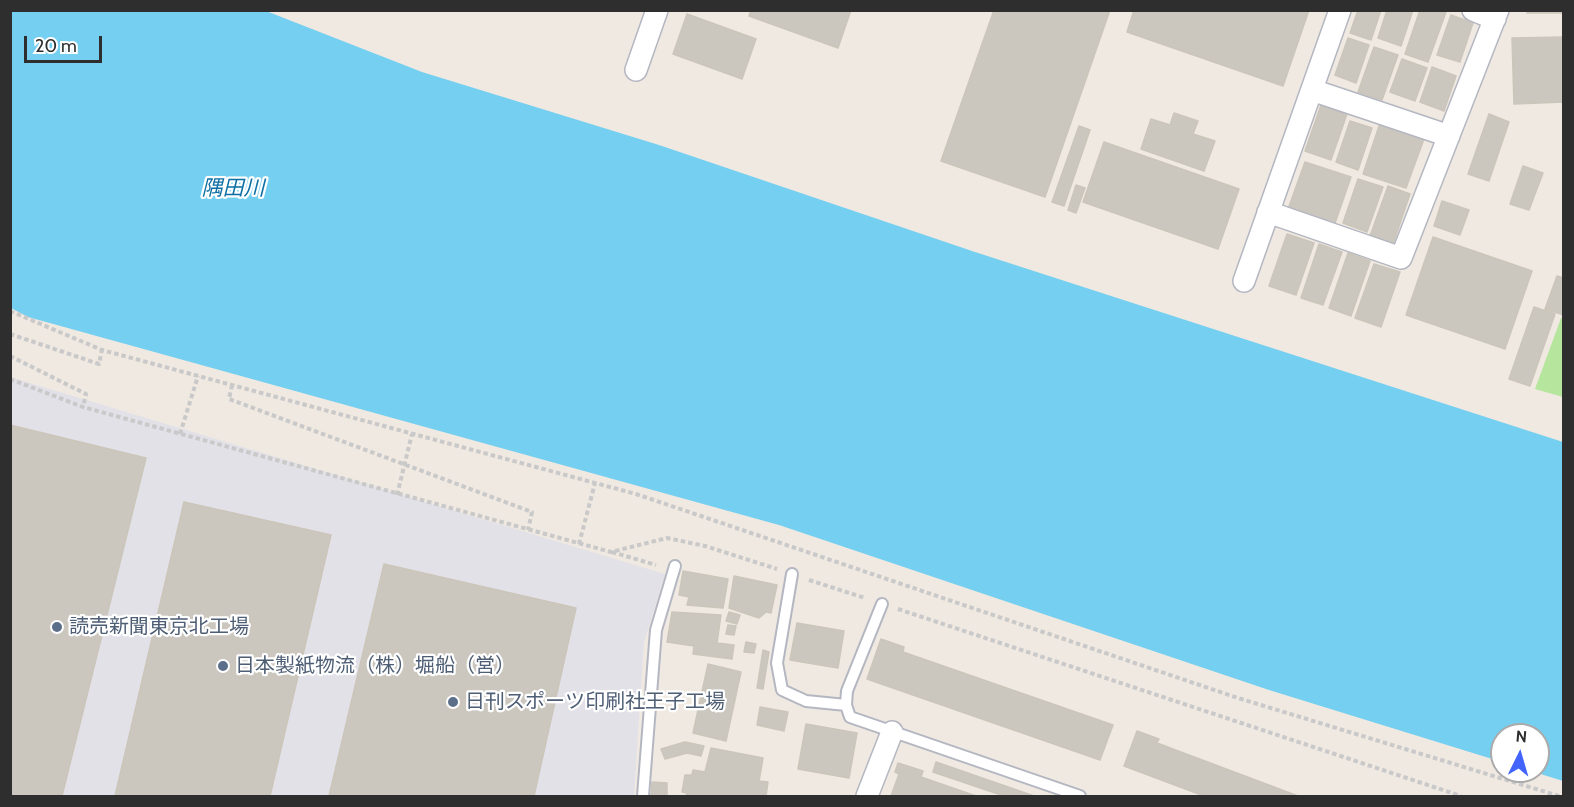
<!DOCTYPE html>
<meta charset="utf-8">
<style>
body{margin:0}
#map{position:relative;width:1574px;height:807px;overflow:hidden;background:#efe9e1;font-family:Cabin,sans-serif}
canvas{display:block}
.frame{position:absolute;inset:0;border:12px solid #2e2e2e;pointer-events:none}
.north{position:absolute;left:1490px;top:723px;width:60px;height:60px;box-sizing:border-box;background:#fff;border:2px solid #ababab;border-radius:50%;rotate:5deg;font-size:16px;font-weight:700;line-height:24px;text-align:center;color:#2e2e2e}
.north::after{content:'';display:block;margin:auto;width:21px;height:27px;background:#4264fb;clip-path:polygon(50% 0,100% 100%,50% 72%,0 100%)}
.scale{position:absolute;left:24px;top:36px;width:78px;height:27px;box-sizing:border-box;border:3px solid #2e2e2e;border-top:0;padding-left:8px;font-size:18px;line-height:21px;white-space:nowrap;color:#2e2e2e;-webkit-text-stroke:4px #fff;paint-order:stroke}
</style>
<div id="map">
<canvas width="1574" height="807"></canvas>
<div class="frame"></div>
<div class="north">N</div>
<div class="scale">20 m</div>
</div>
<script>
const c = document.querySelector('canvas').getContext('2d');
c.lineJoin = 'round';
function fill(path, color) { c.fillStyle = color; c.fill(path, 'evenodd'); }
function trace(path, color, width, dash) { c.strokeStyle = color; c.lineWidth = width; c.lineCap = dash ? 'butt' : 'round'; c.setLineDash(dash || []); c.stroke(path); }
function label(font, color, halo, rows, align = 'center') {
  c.font = font + ' Cabin,"Noto Sans JP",sans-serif'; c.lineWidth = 4.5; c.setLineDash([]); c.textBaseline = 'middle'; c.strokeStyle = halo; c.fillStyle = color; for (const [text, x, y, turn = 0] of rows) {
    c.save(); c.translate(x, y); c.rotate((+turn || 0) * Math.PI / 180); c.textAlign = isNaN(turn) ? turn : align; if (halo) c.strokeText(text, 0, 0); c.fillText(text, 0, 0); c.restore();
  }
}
fill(new Path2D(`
 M10,377L665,574L644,642L634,796H11Z`), '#e3e1e8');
fill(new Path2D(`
 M1561,318L1564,319L1563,397L1535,389Z`), '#b6e59e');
fill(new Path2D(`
 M10,11H266L422,72L659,145L975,252L1563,442V781L1531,771H1538V735H1502V762L1269,690L779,525L28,317L11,308Z`), '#75cff0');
const building = new Path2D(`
 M751,10H851L838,48L749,16Z
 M994,10H1110L1045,197L941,161Z
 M1134,10H1309L1283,86L1127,32Z
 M1358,10H1381L1371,40L1350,33Z
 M1387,10H1413L1401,46L1378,38Z
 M1420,10L1446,12L1428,62L1405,54Z
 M1527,10H1564V13H1527Z
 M687,14L756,39L742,79L673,54Z
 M1451,15L1473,23L1460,62L1437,55Z
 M1564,37V102L1514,104L1512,38Z
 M1348,38L1369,45L1356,83L1335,75Z
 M1374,47L1398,55L1382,100L1358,92Z
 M1402,59L1427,68L1415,101L1390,92Z
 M1432,67L1456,76L1444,111L1420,102Z
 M1321,105L1347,114L1331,160L1305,151Z
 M1174,113L1198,121L1193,134L1215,141L1204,171L1141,149L1151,119L1170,125Z
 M1489,114L1509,122L1489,181L1468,174Z
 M1350,121L1372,128L1358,170L1336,162Z
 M1380,123L1424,139L1406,188L1363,174Z
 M1079,126L1090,130L1064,206L1052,202Z
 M1104,142L1239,189L1218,249L1083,202Z
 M1305,162L1351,177L1333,229L1287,212Z
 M1523,166L1543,173L1529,210L1510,204Z
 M1358,179L1383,187L1367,232L1343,223Z
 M1076,185L1085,188L1076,213L1068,210Z
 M1388,186L1410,194L1393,244L1370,236Z
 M1442,201L1469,210L1460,235L1434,226Z
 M1287,234L1314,243L1296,295L1269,286Z
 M1433,237L1532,271L1505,349L1406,315Z
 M1319,244L1342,252L1323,305L1301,298Z
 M1348,253L1370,261L1351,316L1329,308Z
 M1374,264L1400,272L1381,327L1355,318Z
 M1557,276L1564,278V315L1545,309Z
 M1534,307L1555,314L1530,386L1509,379Z
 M10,425L146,458L62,796H10Z
 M184,502L331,535L270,796H115Z
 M384,564L576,608L534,796H329Z
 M683,571L728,579L723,608L687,605L689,597L679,595Z
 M734,576L777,585L771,613L766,612L759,618L729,608Z
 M672,612L721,615L717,643L734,645L732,659L693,654L694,646L667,642Z
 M729,612L740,615L737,624L726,621Z
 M797,623L844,631L838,668L790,660Z
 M728,625L736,626L734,635L726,634Z
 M881,639L904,647L903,652L1113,725L1100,760L867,679Z
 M746,642L756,644L754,653L744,652Z
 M763,650L769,652L763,689L757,688Z
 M708,664L741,672L726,741L693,733Z
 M760,707L788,712L784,731L757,725Z
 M806,724L857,733L849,778L798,769Z
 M1137,731L1159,739L1157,743L1298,796H1204L1124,766Z
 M685,742L704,746L701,756L687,753L665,759L661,749Z
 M711,748L763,758L759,781L768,782L766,796H686L687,793L682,792L685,775H692L693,770L705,772Z
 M936,762L1034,796H1004L933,772Z
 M898,763L923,771L921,777L976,796H891L899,774L895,772Z
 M652,782L667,783V796H651Z`);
fill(building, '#cbc7bf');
trace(building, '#cbc5ba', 1.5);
const service = new Path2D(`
 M792,574L777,663L782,690L806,701L846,705
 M882,604L847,691L846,705L850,717L1080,796
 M643,796L656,630L675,566`);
const minor = new Path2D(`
 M1473,10L1495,19
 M636,70L657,10
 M1312,90L1449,136
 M1268,212L1401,258L1498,10
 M1244,281L1340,10
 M867,796L892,732`);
trace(service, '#b4b7c1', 14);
trace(minor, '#b4b7c1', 24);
trace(new Path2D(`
 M10,311L102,350L636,494L1238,698L1559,796
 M10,334L99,364L102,350
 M10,356L86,394L83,407
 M10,379L83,407L611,552L667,538L705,546L777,569
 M232,385L229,399L532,512L528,530
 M180,434L198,376
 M397,495L412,434
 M579,544L595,483
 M612,552L656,565
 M809,580L865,598
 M898,609L1461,796`), '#c9c9c9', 4, [4.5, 3]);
trace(service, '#fff', 10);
trace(minor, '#fff', 21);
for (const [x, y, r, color] of [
 [57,627,6,"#5c6f8a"],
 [223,666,6,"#5c6f8a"],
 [453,702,6,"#5c6f8a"]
]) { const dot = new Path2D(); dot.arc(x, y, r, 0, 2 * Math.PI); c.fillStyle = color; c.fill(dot); trace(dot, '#fff', 2); }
label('20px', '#4e5e75', '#fff', [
 ["読売新聞東京北工場",69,627],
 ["日本製紙物流（株）堀船（営）",235,666],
 ["日刊スポーツ印刷社王子工場",465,702]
], 'left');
label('italic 21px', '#0d6fa3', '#fff', [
 ["隅田川",233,189]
]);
</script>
